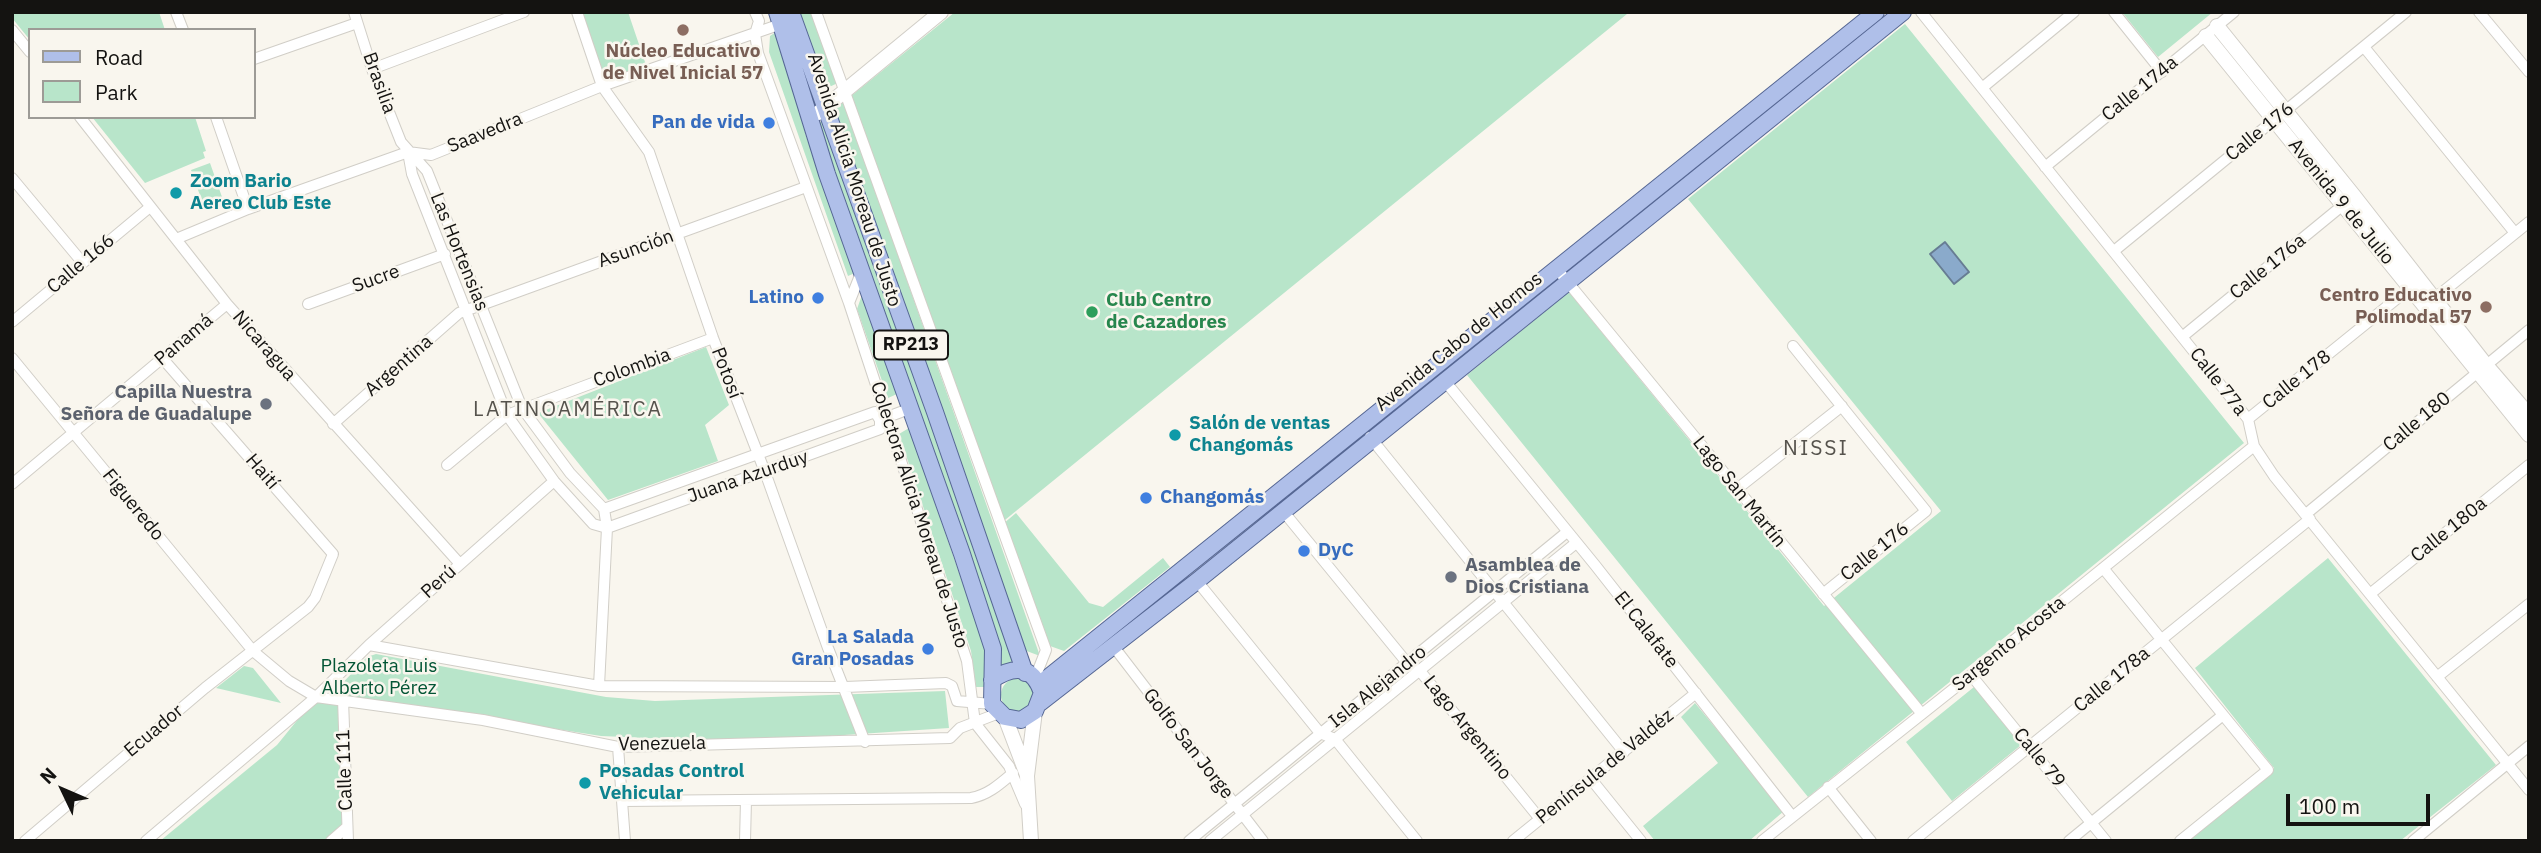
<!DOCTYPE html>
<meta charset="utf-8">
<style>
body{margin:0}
#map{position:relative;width:2541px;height:853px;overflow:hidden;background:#f9f6ee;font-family:"IBM Plex Sans",sans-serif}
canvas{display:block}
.frame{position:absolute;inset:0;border:14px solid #141311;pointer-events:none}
.legend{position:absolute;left:28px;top:28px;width:228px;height:91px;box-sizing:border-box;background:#f9f6ee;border:2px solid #9d9b96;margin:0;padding:9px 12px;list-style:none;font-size:21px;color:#141311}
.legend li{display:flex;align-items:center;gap:14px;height:35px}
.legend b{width:35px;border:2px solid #9d9b96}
.north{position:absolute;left:28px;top:755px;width:70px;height:70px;-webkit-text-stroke:5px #f9f6ee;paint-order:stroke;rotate:314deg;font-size:19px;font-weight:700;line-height:28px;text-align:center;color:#141311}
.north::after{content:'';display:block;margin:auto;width:24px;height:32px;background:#141311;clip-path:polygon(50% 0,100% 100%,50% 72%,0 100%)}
.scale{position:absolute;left:2286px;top:794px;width:144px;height:32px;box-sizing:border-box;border:4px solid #141311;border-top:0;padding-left:9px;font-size:21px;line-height:24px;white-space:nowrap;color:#141311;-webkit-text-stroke:5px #f9f6ee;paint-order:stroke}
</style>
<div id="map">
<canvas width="2541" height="853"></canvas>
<div class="frame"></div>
<ul class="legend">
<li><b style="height:9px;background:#afbfe9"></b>Road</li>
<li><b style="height:19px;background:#b8e5ca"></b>Park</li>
</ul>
<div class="north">N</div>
<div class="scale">100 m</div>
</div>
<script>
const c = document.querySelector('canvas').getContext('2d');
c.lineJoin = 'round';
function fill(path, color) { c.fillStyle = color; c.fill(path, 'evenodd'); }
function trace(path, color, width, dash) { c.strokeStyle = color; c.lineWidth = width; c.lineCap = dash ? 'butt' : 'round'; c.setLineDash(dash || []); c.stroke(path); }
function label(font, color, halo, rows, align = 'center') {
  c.font = font + ' "IBM Plex Sans",sans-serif'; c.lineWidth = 5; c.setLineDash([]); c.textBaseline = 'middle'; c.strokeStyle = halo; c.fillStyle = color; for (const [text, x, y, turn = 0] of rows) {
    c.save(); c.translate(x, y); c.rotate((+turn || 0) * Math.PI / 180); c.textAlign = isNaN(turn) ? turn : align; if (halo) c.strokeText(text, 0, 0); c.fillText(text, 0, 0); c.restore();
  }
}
fill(new Path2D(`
 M12,12H159L165,30H30V40L12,18Z
 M585,12H628L646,65L611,78L602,74L583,16Z
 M797,12H816L842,81L825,89Z
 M955,12H1625L1627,14L1000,524L846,100Z
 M2122,12H2213L2158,57Z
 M1905,24L2244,443L1808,797L1467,375L1569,292L1824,606L1941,511L1688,199Z
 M779,30L806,136L855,273L848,276L769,52L770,36Z
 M843,100L1040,656L1024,650L830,109Z
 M92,117H195L206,151L203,152L205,158L145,183Z
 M827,119L1015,660L998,669L815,124Z
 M210,163L222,197L203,204L191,170Z
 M863,292L897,394L888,398L857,309Z
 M706,347L729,405L705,425L718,461L608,500L538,413Z
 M909,428L984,645L986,687H976L971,651L899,434Z
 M1016,513L1089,603L1103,607L1163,558L1170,567L1064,651L1050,646L1003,524Z
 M2328,558L2496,765L2400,841H2182L2274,768L2195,668Z
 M376,654L606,697L655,701L945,691L949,728L740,742L601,736L339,695L337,689L367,657Z
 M244,666L253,668L281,703L216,688Z
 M1001 695a17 17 0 1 1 34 0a17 17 0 1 1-34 0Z
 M1974,687L2021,745L1952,801L1906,742Z
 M346,701L351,841H160L277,745L312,702Z
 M1695,703L1784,811L1749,841H1655L1643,826L1718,763L1681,717Z`), '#b8e5ca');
const water = new Path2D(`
 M1945,242L1969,272L1954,284L1930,254Z`);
fill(water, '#8aaacb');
trace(water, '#677d93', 2);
const street = new Path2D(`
 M176,12L183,30
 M354,12L372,69L401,142L427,171L522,408L570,473L604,509L607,528L599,686
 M577,12L602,86L649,152L713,338L765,472L828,648L865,742
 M755,12L759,21L755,34L758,53L849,303L967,661L975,723L1009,766L1025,804
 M816,12L1046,650L1035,678
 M1921,12L2248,419L2254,446L2274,476L2529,790
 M2114,12L2162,72
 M2479,12L2529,72
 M12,30L30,52
 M2364,47L2515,233
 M254,59L357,23
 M372,69L524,12
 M1982,88L2074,12
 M80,117L227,304L460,564
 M216,117L248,209
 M408,152L412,174L507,415L554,481L593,524L607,528L880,429V420L875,412L604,509
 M2045,167L2234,12
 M12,178L82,262
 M176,239L248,209L408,152L431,155L602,86L784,23
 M2114,251L2406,12
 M1557,269L1922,714
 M2434,299L2529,222
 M849,303L861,273
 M308,304L445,254
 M12,322L150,207
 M2182,337L2348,201
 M1793,346L1926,511L1823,594
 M12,358L253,651L289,681L316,697L483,720L618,747L950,738L960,728L999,713
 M1445,381L1595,565L1792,816
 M882,419L909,409
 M2248,419L2410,288
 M333,424L459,313L806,187
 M1370,437L1624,752
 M447,465L507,415L713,338
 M12,484L227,304
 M1737,489L1842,406
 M1283,511L1408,664L1420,671L1540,819
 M2306,514L2529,330
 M2103,568L2268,770L2180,841
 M1197,581L1320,733L1335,739L1417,841
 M2370,594L2529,465
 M369,645L599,686L845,687L946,683L952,686L957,701L992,704
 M1114,647L1263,841
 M1971,675L2106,841
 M2437,677L2529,604
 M343,699L348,841
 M618,747L625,841
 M1591,779L1641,841
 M1828,787L1871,841
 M622,801L971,798C988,795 1000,784 1013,773
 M25,841L205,688L308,607L315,598L333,554L163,359
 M146,841L316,697L369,645L554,481
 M331,841L347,827
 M745,841L746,800
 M1189,841L1567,532
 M1210,841L1576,543
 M1513,841L1696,693
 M1762,841L1971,675L2254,446
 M1913,841L2310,519
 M2069,841L2223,715
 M2413,841L2529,746`);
const secondary = new Path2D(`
 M2217,26L2354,196L2486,365L2529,415
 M2206,36L2529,435
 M818,113L941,12
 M1005,717L1027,775
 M1031,841L1027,776L1035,711`);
const primary = new Path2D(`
 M777,12L827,174L962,554L993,649L992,704L1005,717L1021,720L1035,711L1042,693C1033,665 1014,665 992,680
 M791,12L935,412L1025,673
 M1040,684L1876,12
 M1040,703L1197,581L1903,12`);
trace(street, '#d1cec7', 12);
trace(secondary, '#d1cec7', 16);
trace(primary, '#566794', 18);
trace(street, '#fff', 10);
trace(secondary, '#fff', 14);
trace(primary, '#afbfe9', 16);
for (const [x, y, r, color] of [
 [683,30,7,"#8d6e63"],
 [769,123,7,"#3f7fe0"],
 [176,193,7,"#0f9aa8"],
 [818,298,7,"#3f7fe0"],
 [2486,307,7,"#8d6e63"],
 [1092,312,7,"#2e9e5b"],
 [266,404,7,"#6b7280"],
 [1175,435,7,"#0f9aa8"],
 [1146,498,7,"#3f7fe0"],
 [1304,551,7,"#3f7fe0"],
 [1451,577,7,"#6b7280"],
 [928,649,7,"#3f7fe0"],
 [585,783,7,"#0f9aa8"]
]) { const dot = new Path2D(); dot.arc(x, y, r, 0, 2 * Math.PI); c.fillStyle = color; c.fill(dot); trace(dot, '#f9f6ee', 2.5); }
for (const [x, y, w] of [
 [911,345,74]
]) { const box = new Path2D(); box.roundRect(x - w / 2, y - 14.5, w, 29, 5); c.fillStyle = '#f9f6ee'; c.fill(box); trace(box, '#141311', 2); }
label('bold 18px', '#141311', null, [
 ["RP213",911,345]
]);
label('bold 19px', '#785e54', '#f9f6ee', [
 ["Núcleo Educativo",683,52],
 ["de Nivel Inicial 57",683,74],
 ["Centro Educativo",2472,296,"right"],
 ["Polimodal 57",2472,318,"right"]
]);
label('19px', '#141311', '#f9f6ee', [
 ["Brasilia",379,83,70],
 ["Calle 174a",2140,89,-39],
 ["Calle 176",2260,132,-39],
 ["Saavedra",485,133,-22],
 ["Avenida Alicia Moreau de Justo",854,180,72],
 ["Avenida 9 de Julio",2341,202,51],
 ["Asunción",636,249,-20],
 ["Las Hortensias",459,252,68],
 ["Calle 166",81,264,-40],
 ["Calle 176a",2268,267,-39],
 ["Sucre",376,279,-20],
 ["Panamá",184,340,-40],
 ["Avenida Cabo de Hornos",1459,342,-39],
 ["Nicaragua",264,346,49],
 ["Argentina",399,366,-41],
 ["Colombia",632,368,-20],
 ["Potosí",726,373,69],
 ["Calle 178",2297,380,-39],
 ["Calle 77a",2218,382,52],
 ["Calle 180",2417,422,-40],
 ["Haití",262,472,49],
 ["Juana Azurduy",748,477,-19],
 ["Lago San Martín",1739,492,51],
 ["Figueredo",133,505,51],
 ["Colectora Alicia Moreau de Justo",919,515,72],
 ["Calle 180a",2449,530,-39],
 ["Calle 176",1875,552,-39],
 ["Perú",439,582,-42],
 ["El Calafate",1646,630,52],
 ["Sargento Acosta",2009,644,-39],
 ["Calle 178a",2112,680,-39],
 ["Isla Alejandro",1378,687,-39],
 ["Lago Argentino",1467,728,51],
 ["Ecuador",154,731,-40],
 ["Venezuela",662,744,-1],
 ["Golfo San Jorge",1188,744,52],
 ["Calle 79",2039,758,51],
 ["Península de Valdéz",1605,767,-39],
 ["Calle 111",345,770,-92]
]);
label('bold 19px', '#366cbe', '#f9f6ee', [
 ["Pan de vida",755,123],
 ["Latino",804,298],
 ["Changomás",1160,498,"left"],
 ["DyC",1318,551,"left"],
 ["La Salada",914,638],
 ["Gran Posadas",914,660]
], 'right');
label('bold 19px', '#0d838f', '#f9f6ee', [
 ["Zoom Bario",190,182],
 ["Aereo Club Este",190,204],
 ["Salón de ventas",1189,424],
 ["Changomás",1189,446],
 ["Posadas Control",599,772],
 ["Vehicular",599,794]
], 'left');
label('bold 19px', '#27864d', '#f9f6ee', [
 ["Club Centro",1106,301],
 ["de Cazadores",1106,323]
], 'left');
label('bold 19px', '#5b616d', '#f9f6ee', [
 ["Capilla Nuestra",252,393],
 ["Señora de Guadalupe",252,415],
 ["Asamblea de",1465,566,"left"],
 ["Dios Cristiana",1465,588,"left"]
], 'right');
label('19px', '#035535', '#f9f6ee', [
 ["Plazoleta Luis",379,667],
 ["Alberto Pérez",379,689]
]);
c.letterSpacing = '2px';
label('21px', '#56534d', '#f9f6ee', [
 ["LATINOAMÉRICA",568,410],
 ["NISSI",1816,449]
]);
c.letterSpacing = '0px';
</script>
